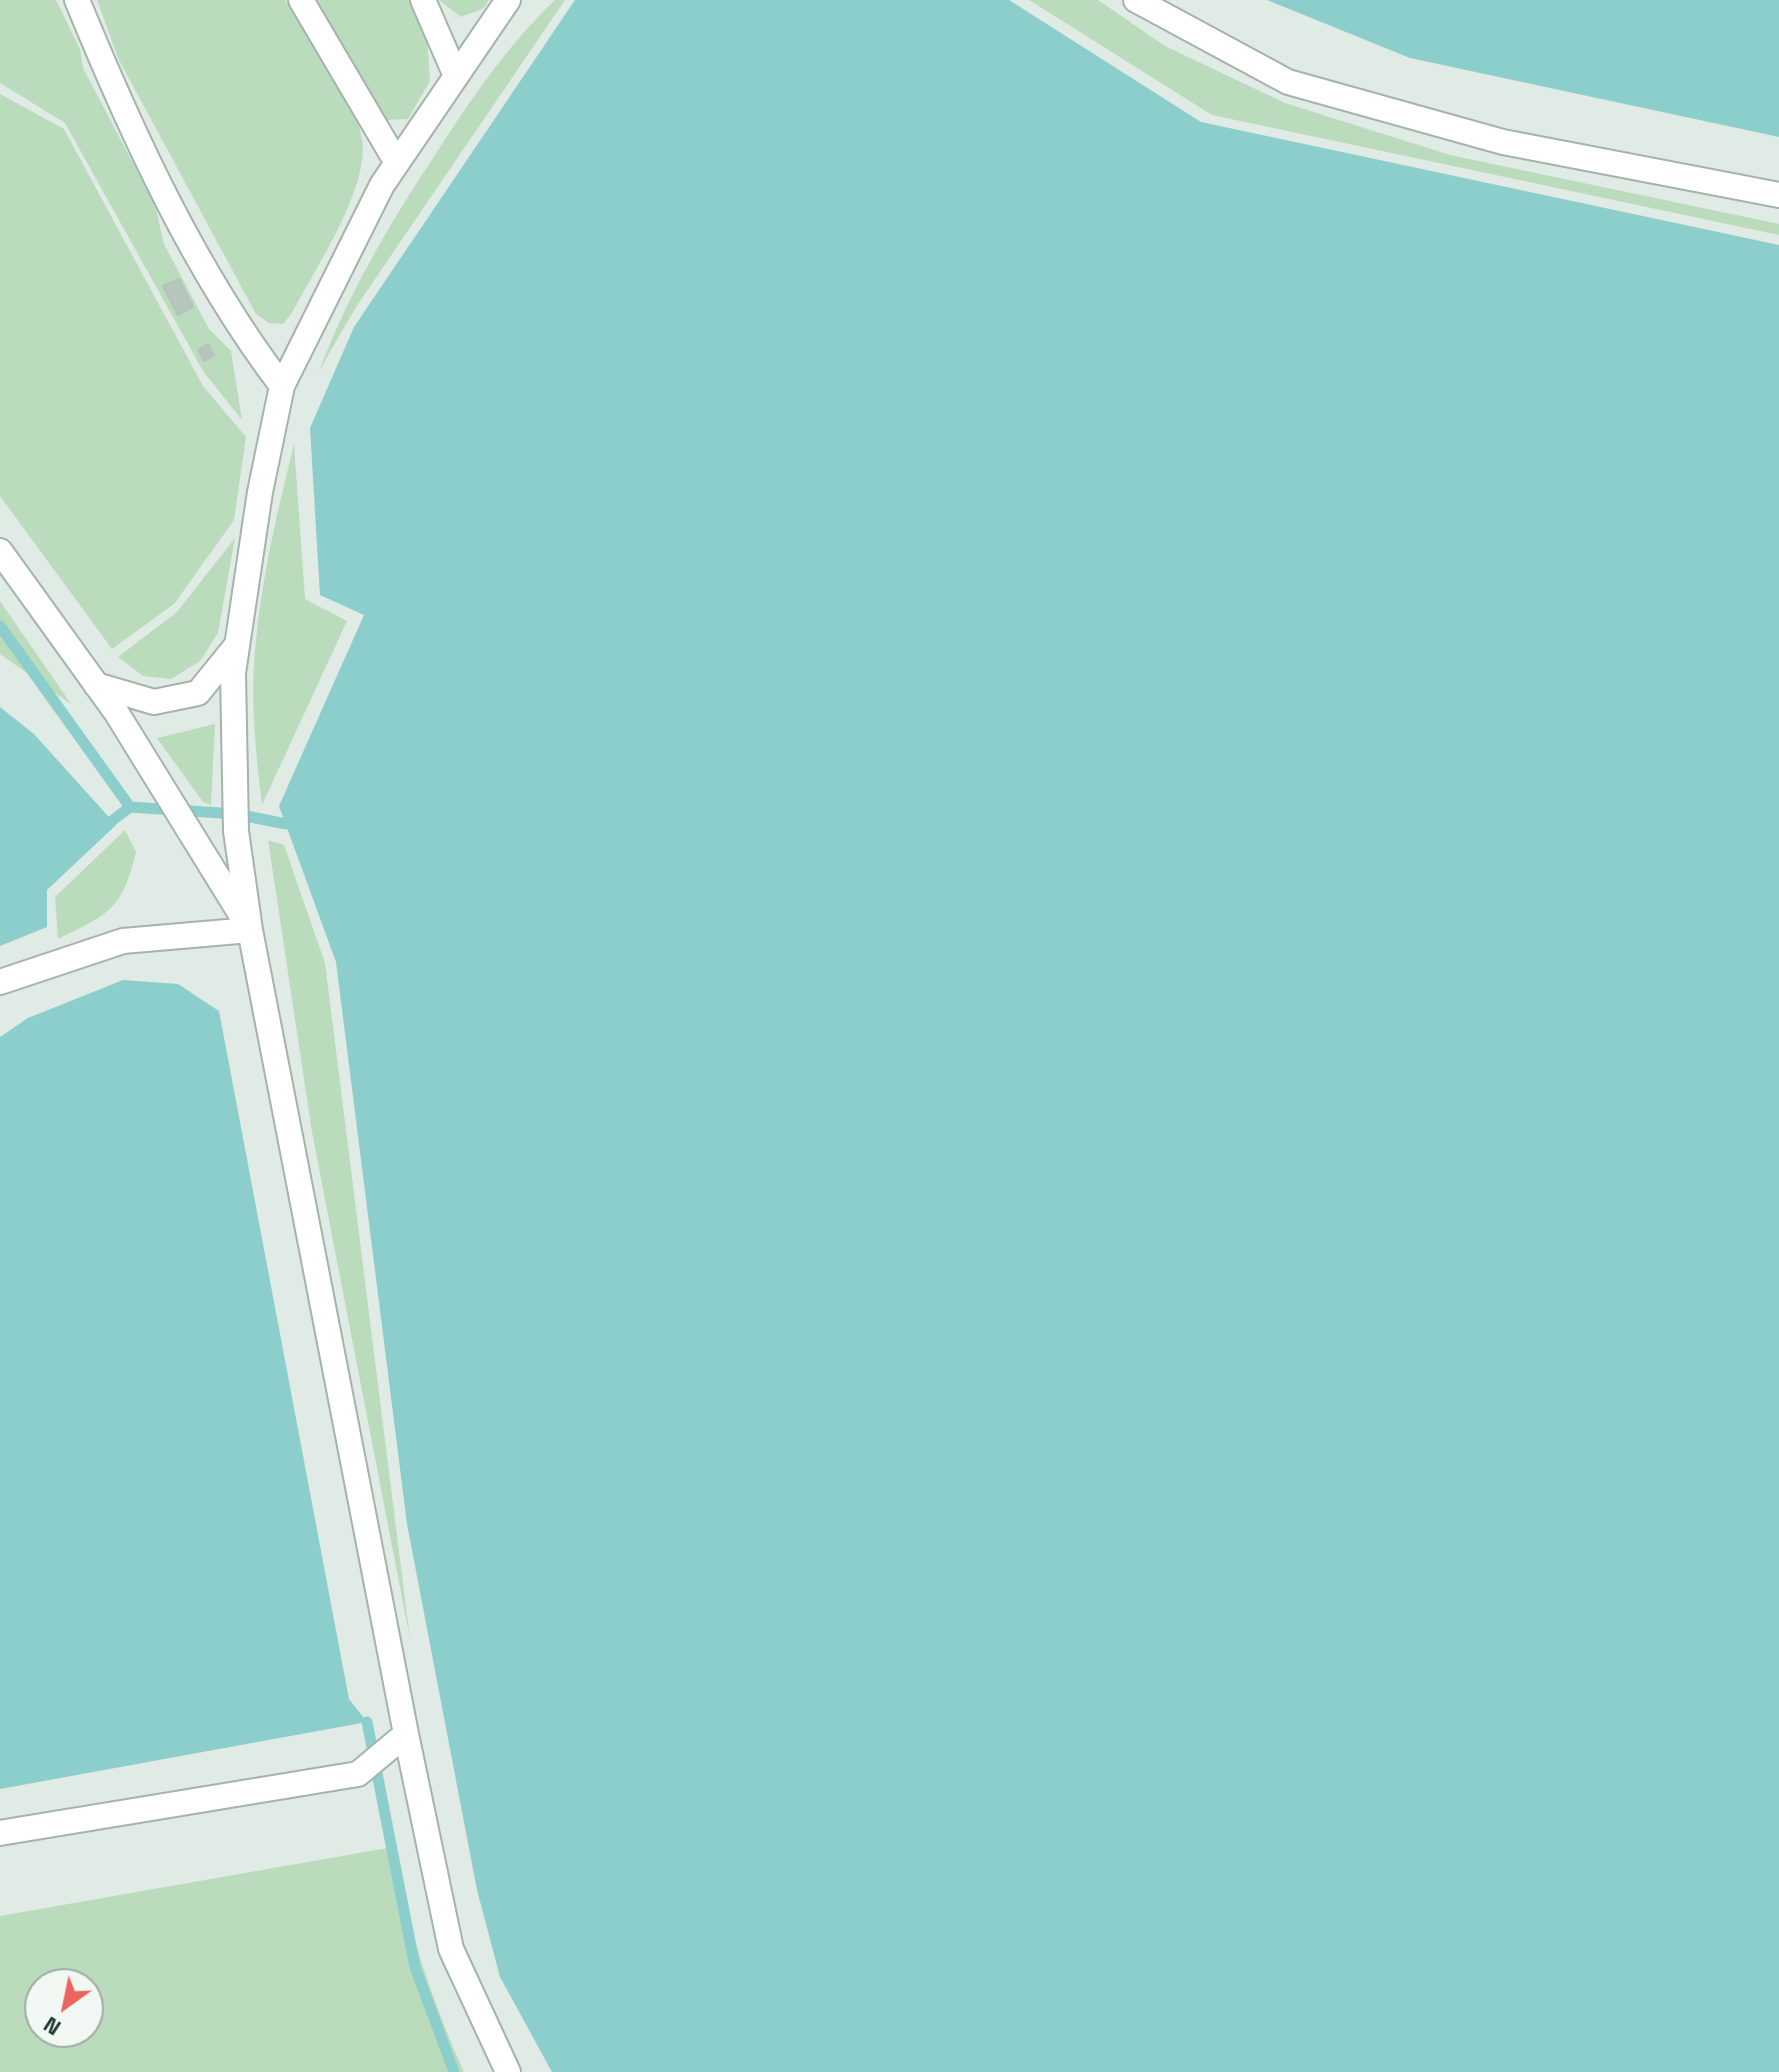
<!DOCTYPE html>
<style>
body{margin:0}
#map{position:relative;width:1779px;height:2072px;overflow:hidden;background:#e1ebe5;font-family:"Space Grotesk",sans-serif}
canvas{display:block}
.north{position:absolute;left:24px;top:1968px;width:80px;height:80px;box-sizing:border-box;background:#f1f8f3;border:2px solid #9eaca5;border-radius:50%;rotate:213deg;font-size:22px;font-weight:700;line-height:32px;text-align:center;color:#223b2f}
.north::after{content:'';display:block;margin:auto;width:28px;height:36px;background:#ec645e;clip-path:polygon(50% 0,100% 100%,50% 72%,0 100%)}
</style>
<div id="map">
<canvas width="1779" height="2072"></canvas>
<div class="north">N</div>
</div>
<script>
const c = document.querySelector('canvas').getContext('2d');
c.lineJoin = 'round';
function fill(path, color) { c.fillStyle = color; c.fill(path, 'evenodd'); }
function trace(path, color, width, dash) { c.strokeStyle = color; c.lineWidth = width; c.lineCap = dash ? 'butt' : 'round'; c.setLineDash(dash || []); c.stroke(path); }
fill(new Path2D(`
 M0,0H56L80,49L83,68L155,205L164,244L209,329L231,351L242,420L203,371L65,123L0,83Z
 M97,0H285C306,34 357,101 362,139C370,188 315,269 292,313L283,324L269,323L256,314L118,58Z
 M314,0H411L427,37L430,81L408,119L387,120L367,94Z
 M439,0H489L484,8L461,17Z
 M555,0H565L356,307L319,371C349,293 389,224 435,155C470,100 508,45 555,0Z
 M1029,0H1098L1165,46L1285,103L1450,155L1779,224V235L1212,115Z
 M0,94L64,129L203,386L246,437L234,520L174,604L112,649L0,496Z
 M294,444L305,599L347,621L262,805C256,755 250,702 255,651C261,580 277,513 294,444Z
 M235,538L218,633L200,661L171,679L143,676L118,657L177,612Z
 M0,601L71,704L0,654Z
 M215,724L211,805L203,802L157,738Z
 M125,830L136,852C122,910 109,914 58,939L55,897Z
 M268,840L284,845L325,963L410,1639L312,1132Z
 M393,1847C406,1923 432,2001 464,2072H0V1916ZM40,1984H88V2032H40Z`), '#bbdbbd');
fill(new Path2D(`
 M575,0H1009L1201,122L1779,245V2072H552L500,1977L477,1890L407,1524L336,962L279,806L364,615L320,595L310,428L354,327Z
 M1267,0H1779V137L1410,58Z
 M0,707L34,734L116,825L47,890V927L0,946Z
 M123,980L178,984L219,1011L349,1699L367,1722L0,1789V1037L28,1018Z`), '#8bcecb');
trace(new Path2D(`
 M0,626L130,807L236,814L286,824
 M113,820L130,807
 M367,1722L415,1967L454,2072`), '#8bcecb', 11);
const building = new Path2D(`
 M179,279L193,307L178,315L163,286Z
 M208,344L214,355L204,361L198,350Z`);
fill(building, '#b7c6bd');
trace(building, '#b4c4ba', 2);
const minor = new Path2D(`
 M77,0C132,134 194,270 282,386
 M301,0L397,163
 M423,0L456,76
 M508,0L382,185L282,386L260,492L233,673L236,831L250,930L406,1734L451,1949L508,2072
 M1136,0L1288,82L1503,142L1779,195
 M0,551L116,712L245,921
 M96,685L154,702L198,693L236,646
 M0,982L123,941L250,930
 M0,1833L358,1774L406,1734`);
trace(minor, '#a4b3ab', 28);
trace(minor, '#fff', 24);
</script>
